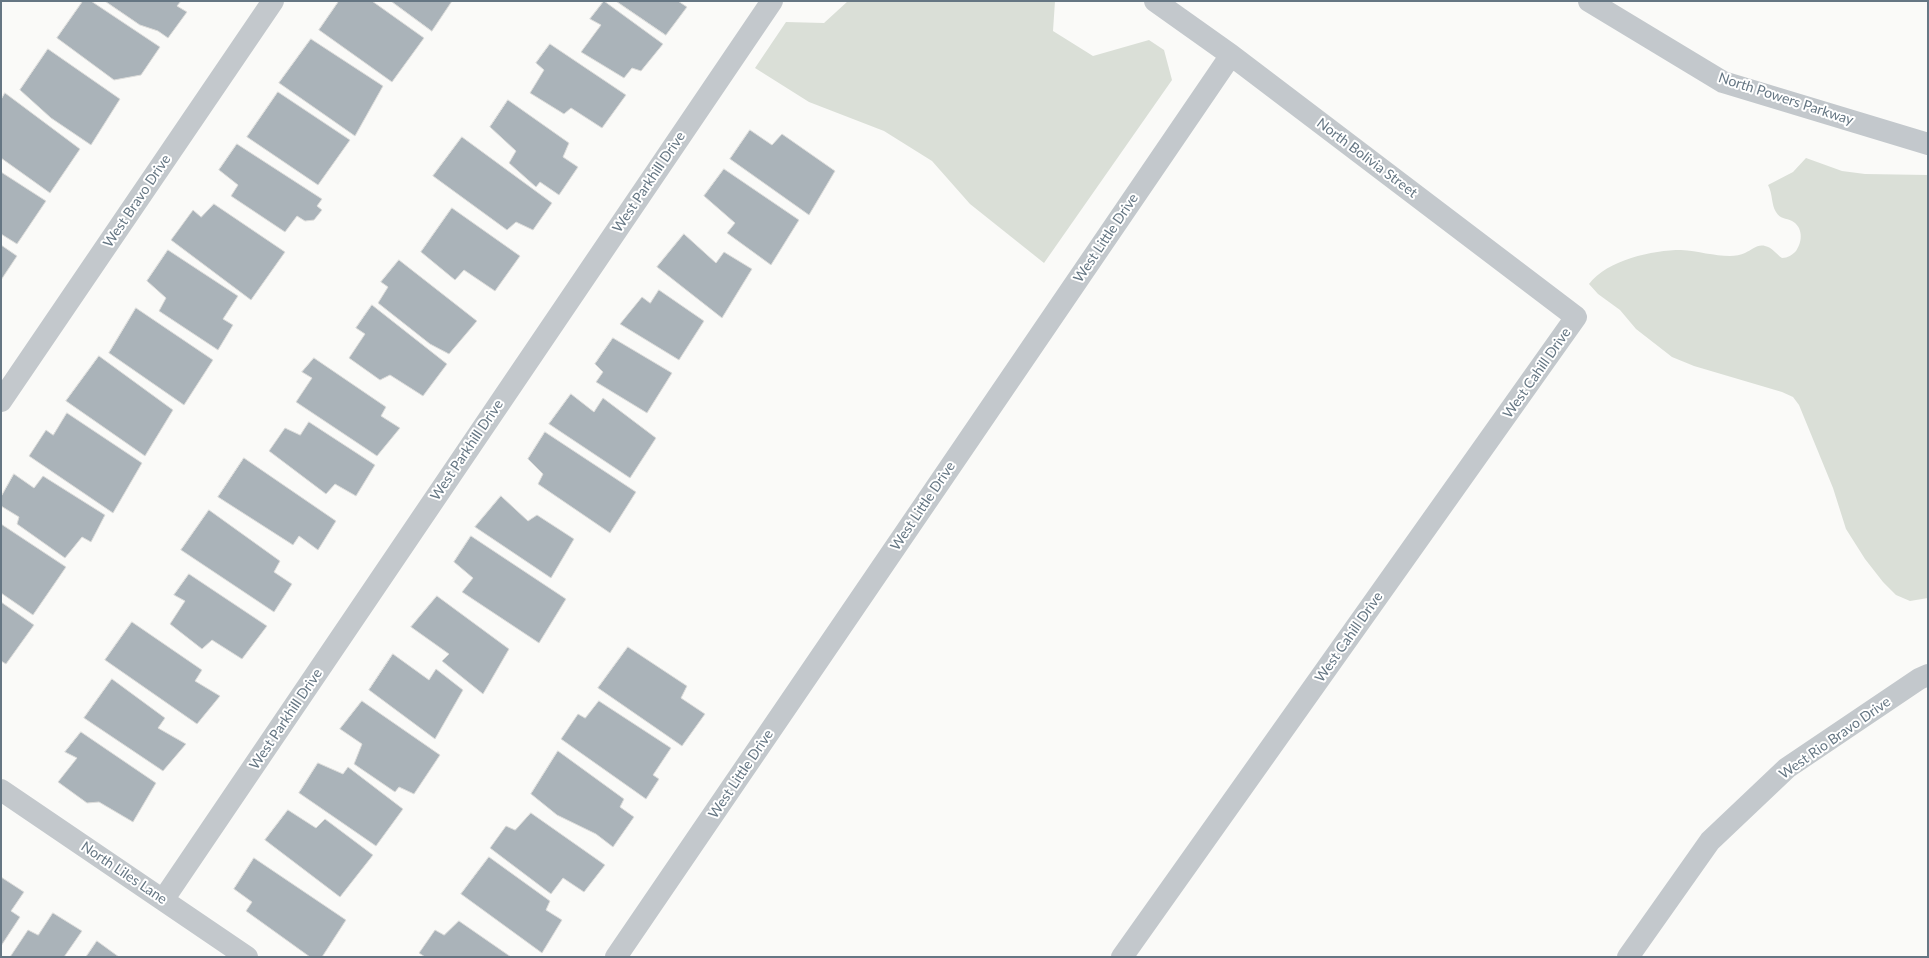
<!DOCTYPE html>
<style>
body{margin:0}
#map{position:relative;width:1929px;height:958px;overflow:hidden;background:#fafaf8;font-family:Lato,sans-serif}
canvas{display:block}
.frame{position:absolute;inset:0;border:2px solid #657683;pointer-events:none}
</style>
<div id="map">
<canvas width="1929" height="958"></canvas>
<div class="frame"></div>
</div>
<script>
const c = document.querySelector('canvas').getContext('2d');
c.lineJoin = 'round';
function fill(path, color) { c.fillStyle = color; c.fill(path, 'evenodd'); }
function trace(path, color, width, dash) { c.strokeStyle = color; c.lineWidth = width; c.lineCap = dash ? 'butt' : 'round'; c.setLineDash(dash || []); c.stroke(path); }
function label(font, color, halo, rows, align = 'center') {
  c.font = font + ' Lato,sans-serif'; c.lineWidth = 4; c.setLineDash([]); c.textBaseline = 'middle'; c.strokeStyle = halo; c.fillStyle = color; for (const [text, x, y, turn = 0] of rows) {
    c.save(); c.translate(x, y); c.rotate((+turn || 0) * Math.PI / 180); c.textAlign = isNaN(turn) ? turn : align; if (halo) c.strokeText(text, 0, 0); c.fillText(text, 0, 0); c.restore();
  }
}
fill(new Path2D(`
 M848,1H1055L1053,31L1093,56L1149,40L1164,50L1172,80L1044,263L970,204L932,161L884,131L809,102L755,68L786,22L824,23Z
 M1806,158L1842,171L1865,174L1928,175V598L1910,601L1896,595L1883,582L1865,559L1846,529L1833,488L1799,405L1793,397L1782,392L1694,366L1672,357L1636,329L1620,310L1598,294L1589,284C1607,260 1653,250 1681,250C1698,251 1714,256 1730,256C1735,256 1741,255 1745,253C1752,250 1757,244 1765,246C1772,247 1776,254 1782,258C1788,258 1792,255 1796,251C1803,241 1803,227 1792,221C1786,218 1780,219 1776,212C1771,204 1773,194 1768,185L1793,172Z`), '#dadfd7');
const building = new Path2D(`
 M83,1H91L160,47L141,75L114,80L57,38Z
 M105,1H181L177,6L187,12L168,38L158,31L140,25Z
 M339,1H372L424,38L392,82L319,30Z
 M391,1H452L432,31Z
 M604,1L663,44L641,71L632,68L624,78L581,52L601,25L590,19Z
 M616,1H678L687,7L666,35Z
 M311,39L383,86L355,136L279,83Z
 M550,44L626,95L602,128L571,108L564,114L530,93L544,70L536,63Z
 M48,49L120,99L91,145L51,118L20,90Z
 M278,92L350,140L318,185L247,137Z
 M5,93L80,149L50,193L1,158V100Z
 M508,100L569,143L563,157L578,167L559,195L540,182L536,187L509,163L516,151L490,127Z
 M750,130L772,145L782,134L835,171L809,215L730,159Z
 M462,137L552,203L533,230L516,222L507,230L433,176Z
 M237,144L322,199L317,206L322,210L314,220L305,221L297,216L285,232L231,196L238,185L219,170Z
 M724,169L799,220L771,265L727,233L735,223L704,196Z
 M1,172L46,201L17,244L1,234Z
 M214,204L285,252L251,300L171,240L193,210L201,217Z
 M452,208L520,256L495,291L464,270L455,280L421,252Z
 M684,234L716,263L724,252L752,269L722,318L657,267Z
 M1,245L17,256L1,280Z
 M168,250L238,296L223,319L233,325L218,350L159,311L166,298L147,281Z
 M399,260L477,321L449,354L430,344L378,303L388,287L381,282Z
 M659,290L704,321L679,360L620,324L642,297L650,303Z
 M372,305L447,364L423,396L390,375L380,380L349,358L365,334L356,328Z
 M136,308L213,360L184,405L109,353Z
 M613,338L672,373L647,413L596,382L603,372L595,364Z
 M99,356L173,410L145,456L66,401Z
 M314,358L386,407L381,416L400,428L377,456L296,402L312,378L302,372Z
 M571,394L594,412L603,398L656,438L630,478L549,424Z
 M67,413L142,463L113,513L29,456L46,430L53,435Z
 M309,422L375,465L356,496L335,484L326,494L269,451L285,428L300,435Z
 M545,432L636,492L610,533L538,484L543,474L528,459Z
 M244,458L336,521L318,550L299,536L293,545L218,497Z
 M14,474L34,488L43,476L105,515L91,542L82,537L65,558L17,524L19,517L1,506V497Z
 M501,496L528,521L537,515L574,539L551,578L475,527Z
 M209,510L280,561L274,572L292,584L274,612L181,550Z
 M1,524L66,567L33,615L1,593Z
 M471,536L566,599L539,643L462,592L473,578L454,562Z
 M189,574L267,626L242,659L212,640L202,649L170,624L185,601L174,595Z
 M437,596L509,649L483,694L442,661L449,654L411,627Z
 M1,602L34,625L6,664L1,661Z
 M132,622L202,670L195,681L220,696L197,724L105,660Z
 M628,647L687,686L681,698L705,714L682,746L598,688Z
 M393,654L429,680L436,669L463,690L435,739L369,690Z
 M112,679L165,718L158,728L186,744L163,771L84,718Z
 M362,701L440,755L414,794L399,787L395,792L354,764L362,744L340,729Z
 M599,701L671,748L653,775L659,779L646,799L561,739L578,714L585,718Z
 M81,732L156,783L133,822L99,802L87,803L58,782L77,758L65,752Z
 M558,751L624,799L620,807L634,817L613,847L596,834L557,815L531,794Z
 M318,763L343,774L348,767L403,809L376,846L299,793Z
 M288,810L316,828L325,819L373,855L340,897L265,840Z
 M531,813L605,865L584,892L563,878L551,894L490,848L506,826L515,830Z
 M489,857L550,901L546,910L562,920L542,953L461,894Z
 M254,858L346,920L322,957H310L246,911L252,902L234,889Z
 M1,877L24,892L11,911L20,917L1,946Z
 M53,913L82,931L64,957H10L28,930L38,935Z
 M459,921L511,957H425L419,953L435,930L444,935Z
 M97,941L119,957H86Z`);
fill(building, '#aab3b9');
trace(building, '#dcdcda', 1);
trace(new Path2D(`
 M1589,1L1723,82L1928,144
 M1,401L273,1
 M1,790L247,957
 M163,900L772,1
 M616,957L1231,55
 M1122,957L1576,317L1231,55L1155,1
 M1628,957L1710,841L1787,768L1919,679L1928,675`), '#c3c8cc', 22);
label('14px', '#657683', '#fff', [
 ["North Powers Parkway",1786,99,18],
 ["North Bolivia Street",1367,158,37],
 ["West Parkhill Drive",649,182,-56],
 ["West Bravo Drive",137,201,-56],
 ["West Little Drive",1106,238,-56],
 ["West Cahill Drive",1537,373,-55],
 ["West Parkhill Drive",467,450,-56],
 ["West Little Drive",923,506,-56],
 ["West Cahill Drive",1349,637,-55],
 ["West Parkhill Drive",286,719,-56],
 ["West Rio Bravo Drive",1835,738,-35],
 ["West Little Drive",741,774,-56],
 ["North Liles Lane",124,873,34]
]);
</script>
